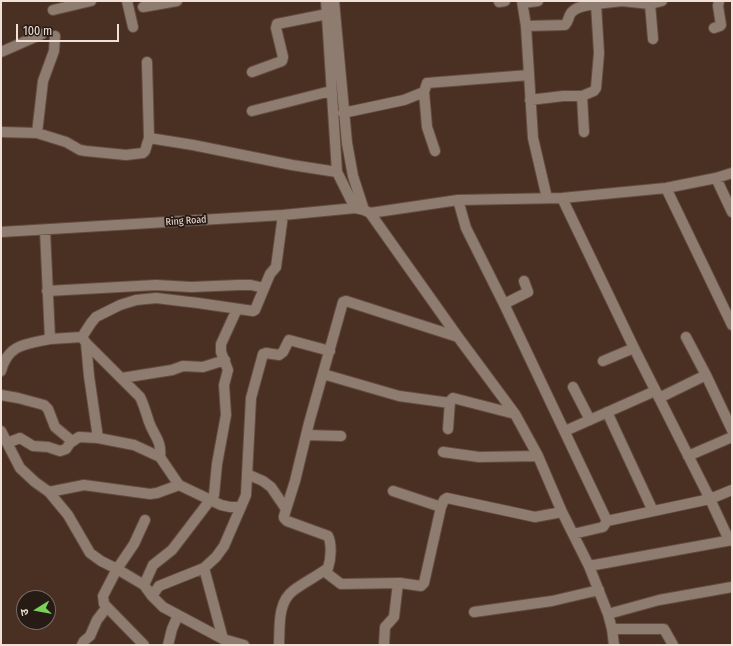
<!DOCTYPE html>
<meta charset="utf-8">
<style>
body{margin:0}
#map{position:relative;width:733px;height:646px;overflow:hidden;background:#493022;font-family:"Fira Sans Condensed","Noto Sans Devanagari",sans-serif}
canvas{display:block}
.frame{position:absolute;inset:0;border:2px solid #f1e0d7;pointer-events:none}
.north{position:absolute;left:16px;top:590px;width:40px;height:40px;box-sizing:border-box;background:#271b15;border:1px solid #786a63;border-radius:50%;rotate:259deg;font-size:11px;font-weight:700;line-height:16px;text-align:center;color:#f1e0d7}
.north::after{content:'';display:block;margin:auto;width:14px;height:18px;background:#79d157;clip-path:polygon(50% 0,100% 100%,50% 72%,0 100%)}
.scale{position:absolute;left:16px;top:24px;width:103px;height:18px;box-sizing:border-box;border:2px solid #f1e0d7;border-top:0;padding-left:5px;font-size:12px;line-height:14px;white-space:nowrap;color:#f1e0d7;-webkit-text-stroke:3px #271b15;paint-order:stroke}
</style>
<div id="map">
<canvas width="733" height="646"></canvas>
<div class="frame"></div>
<div class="north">उ</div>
<div class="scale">100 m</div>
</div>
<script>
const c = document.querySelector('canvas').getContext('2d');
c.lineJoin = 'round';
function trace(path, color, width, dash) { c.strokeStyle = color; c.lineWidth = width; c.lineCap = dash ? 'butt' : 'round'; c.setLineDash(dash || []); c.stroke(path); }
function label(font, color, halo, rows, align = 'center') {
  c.font = font + ' "Fira Sans Condensed",sans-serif'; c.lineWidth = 4; c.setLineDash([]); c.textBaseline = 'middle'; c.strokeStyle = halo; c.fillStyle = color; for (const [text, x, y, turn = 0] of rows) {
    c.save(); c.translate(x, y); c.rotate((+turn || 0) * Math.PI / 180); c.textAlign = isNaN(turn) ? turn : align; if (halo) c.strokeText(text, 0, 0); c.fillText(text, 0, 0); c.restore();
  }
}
const minor = new Path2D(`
 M127,1L133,27
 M326,1L337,172
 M334,1L347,143L353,176L364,210
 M522,1L526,26L533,138L547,198
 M499,2L505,1
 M523,3L538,1
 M650,4L653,39
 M143,7L177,1
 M53,10L91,1
 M526,26L565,25C569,21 568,17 571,13C576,6 588,5 596,4
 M714,28L720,26L721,25L718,6L719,1
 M1,52L42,34
 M147,62L149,138
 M252,72L282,61L283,57L276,28L277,24L327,14
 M582,96L594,91L596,88L599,53L596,4L622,1L650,4L662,1
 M530,100L563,96H582L584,132
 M252,111L331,91
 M343,113L404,100L424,92
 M1,132L37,133L66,142L80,150L86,151L126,155L143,153L145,151L149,138L193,145L292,165L337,172L355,208
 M37,133L43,81L54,51L55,36
 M435,151L427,127L424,92L427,83L529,75
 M716,178L732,212
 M666,188L732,325
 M562,198L634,348L710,499L729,540
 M458,200L466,228L504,304L607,521
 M370,213L458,200L562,198L666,188L716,178L732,173
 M1,232L283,215L355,208L364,210L370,213L458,337L515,414L538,456L562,512L589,566L608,614L612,629L614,645
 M47,291L156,285L191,287L239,285H251L264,288
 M504,304L528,292L524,281
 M82,337L86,343L140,397C144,405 146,413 149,422C154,436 162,441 160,457L179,485L221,505L230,507H241
 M50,339L82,337L91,323L96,317L120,305L136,300L156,298L198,303L253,311L255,310L270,274L276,267L283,215
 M86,343L89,376L98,438
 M603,361L634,348
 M1,371C8,344 26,344 50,339L45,230
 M323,374L399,396L450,403
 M706,375L732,430
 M122,378L172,370L183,366L203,367L225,360
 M573,387L590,420
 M1,395L18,398L44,405L48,409L55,427L72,441
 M659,398L706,375L686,337
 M607,412L653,511
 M448,429L450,401L453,398L515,414
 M1,431L20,468L35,482L49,492L68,515L90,553L101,561L117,569L144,585L152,596L163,607L223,639
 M565,431L655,391
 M306,435L341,436
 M7,443L20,438L33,446L48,447L60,451L66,449L70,443L79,437L98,438L134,445L160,457
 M443,452L479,457L538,456
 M688,456L732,437
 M247,474L263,481L271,487L286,509
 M393,491L441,507
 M49,492L84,485L150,494L157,493L179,485
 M573,534L603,527L607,521L710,499L732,490
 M589,566L732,540
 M324,571L341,584L400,583L421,586L424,583L441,507L444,500L447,498L535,517L562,512
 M144,585L153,565L172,550L214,495L217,464L226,415L224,385L228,370L221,352V344L237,309
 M152,596L159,586L204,568
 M474,612L552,601L599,590
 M608,614L659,600L732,587
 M612,629H664L673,645
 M82,645L84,641L90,636L97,620L107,607
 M144,645L104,604L103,596L117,569L134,544L145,520
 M168,645L172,629L178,615
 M244,645L223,639L204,568L216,557L224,546L246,495L251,398L263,354L266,353L279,355L283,352L289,340L330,351
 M279,645C280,627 277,602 294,590C305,582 317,576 328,568C331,559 332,544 328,536L287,521L284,518V516L295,481L309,423L343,302L346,301L458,337
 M384,645L385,627L394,617L398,583`);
trace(minor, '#644c3f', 12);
trace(minor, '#8f7c71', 10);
label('10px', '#f1e0d7', '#271b15', [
 ["Ring Road",186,221,-4]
]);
</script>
